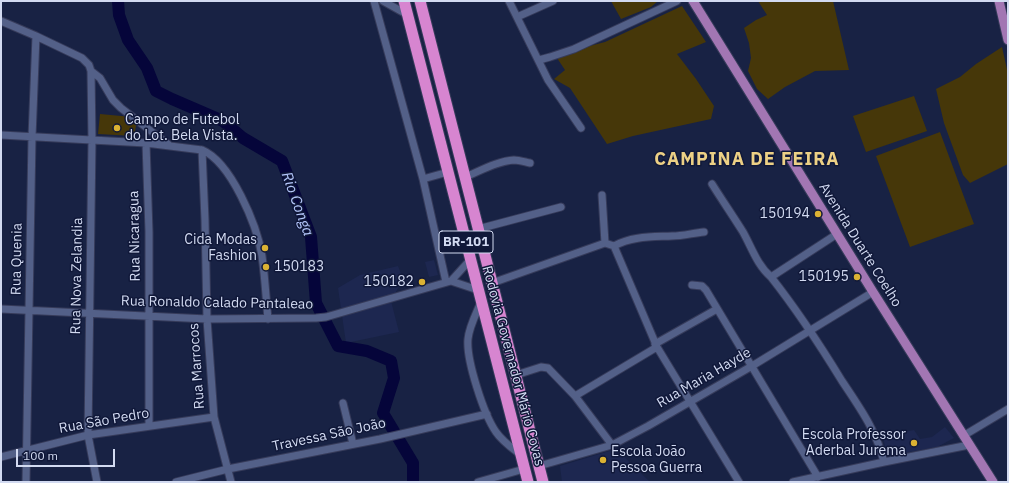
<!DOCTYPE html>
<meta charset="utf-8">
<style>
body{margin:0}
#map{position:relative;width:1009px;height:483px;overflow:hidden;background:#182244;font-family:"IBM Plex Sans",sans-serif}
canvas{display:block}
.frame{position:absolute;inset:0;border:2px solid #d2daf1;pointer-events:none}
.scale{position:absolute;left:16px;top:449px;width:99px;height:18px;box-sizing:border-box;border:2px solid #d2daf1;border-top:0;padding-left:5px;font-size:12px;line-height:14px;white-space:nowrap;color:#d2daf1;-webkit-text-stroke:3px #101839;paint-order:stroke}
</style>
<div id="map">
<canvas width="1009" height="483"></canvas>
<div class="frame"></div>
<div class="scale">100 m</div>
</div>
<script>
const c = document.querySelector('canvas').getContext('2d');
c.lineJoin = 'round';
function fill(path, color) { c.fillStyle = color; c.fill(path, 'evenodd'); }
function trace(path, color, width, dash) { c.strokeStyle = color; c.lineWidth = width; c.lineCap = dash ? 'butt' : 'round'; c.setLineDash(dash || []); c.stroke(path); }
function label(font, color, halo, rows, align = 'center') {
  c.font = font + ' "IBM Plex Sans",sans-serif'; c.lineWidth = 3; c.setLineDash([]); c.textBaseline = 'middle'; c.strokeStyle = halo; c.fillStyle = color; for (const [text, x, y, turn = 0] of rows) {
    c.save(); c.translate(x, y); c.rotate((+turn || 0) * Math.PI / 180); c.textAlign = isNaN(turn) ? turn : align; if (halo) c.strokeText(text, 0, 0); c.fillText(text, 0, 0); c.restore();
  }
}
fill(new Path2D(`
 M434,260L438,275L429,277L425,262Z
 M398,266L403,279L391,301L399,332L346,343L338,288L360,275Z
 M945,427L954,438L937,447L887,456L883,436L914,430L920,439L932,437Z
 M616,449L650,482H562L560,466Z`), '#1d2750');
fill(new Path2D(`
 M611,1H658L651,7L621,19Z
 M758,1H833L849,70L815,71L785,87L768,99L757,89L748,71L751,58L749,43L744,28L756,20L767,15Z
 M682,6L706,42L677,54L696,79L714,106L711,119L633,136L607,144L570,88L554,79L565,70L555,55L605,42Z
 M1002,47L1008,74V164L970,183L963,175L944,123L936,89L960,77L976,64Z
 M914,96L927,131L866,152L853,116Z
 M100,114L132,117L137,121L134,136L98,134Z
 M940,132L974,224L910,247L876,156Z`), '#463709');
trace(new Path2D(`
 M118,1L119,15L128,40L147,68L156,91L172,99L223,121L243,138L282,161L311,237L316,303L338,346L367,351L391,361L394,378L383,413L413,463V482`), '#05053a', 12);
const minor = new Path2D(`
 M374,1L423,179L446,282
 M383,1L408,15
 M509,1L548,80L581,128
 M517,17L553,1
 M1,21L36,36L82,58L89,65L91,71L100,78L113,100L121,108L169,145
 M539,60L550,57L574,49L677,1
 M91,71L92,140L88,435L97,482
 M1,135L146,143L202,150L205,220L207,319L214,417L231,482
 M146,143L149,232V426
 M202,150C231,162 257,225 262,256C265,277 266,298 268,319
 M465,177C480,171 497,161 514,160C519,160 525,162 530,163
 M423,179L448,172
 M712,184C722,200 733,216 743,232C752,248 757,265 771,277C797,310 820,345 842,381C860,408 876,430 884,462
 M602,195L605,243
 M478,229L561,207
 M614,246L657,347L739,482
 M614,246C632,236 652,237 672,236C683,236 693,233 704,232
 M771,277L837,234
 M451,281L470,260
 M451,281L478,290
 M492,283L605,243L614,246
 M692,285L702,286L706,290L818,477
 M481,302C476,314 469,327 468,339C466,360 484,415 496,432C502,441 512,448 521,455
 M1,309L207,319L316,318L326,317L451,281
 M655,344L717,309
 M516,375L541,367L548,368L575,396L612,445
 M575,396L657,347
 M343,403L353,444
 M963,436L1008,409
 M1,457L88,435L214,417
 M539,466L612,445L648,426L752,366L873,292
 M26,482L32,137L36,36
 M176,482L228,469L380,439L487,414
 M478,482L524,469
 M793,482L884,462L969,445`);
const major = new Path2D(`
 M693,1L873,292L993,482
 M999,1L1008,40`);
const highway = new Path2D(`
 M404,1L528,482
 M420,1L543,482`);
trace(minor, '#363b5a', 9);
trace(major, '#363b5a', 11);
trace(highway, '#363b5a', 13);
trace(minor, '#536088', 7);
trace(major, '#a276b3', 9);
trace(highway, '#d785d0', 11);
for (const [x, y, r, color] of [
 [117,128,4,"#dbb233"],
 [818,214,4,"#dbb233"],
 [265,248,4,"#dbb233"],
 [266,267,4,"#dbb233"],
 [857,277,4,"#dbb233"],
 [422,282,4,"#dbb233"],
 [914,443,4,"#dbb233"],
 [603,460,4,"#dbb233"]
]) { const dot = new Path2D(); dot.arc(x, y, r, 0, 2 * Math.PI); c.fillStyle = color; c.fill(dot); trace(dot, '#101839', 1.5); }
for (const [x, y, w] of [
 [466,242,54]
]) { const box = new Path2D(); box.roundRect(x - w / 2, y - 11, w, 22, 3); c.fillStyle = '#101839'; c.fill(box); trace(box, '#d2daf1', 1); }
label('bold 13px', '#d2daf1', null, [
 ["BR-101",466,242]
]);
label('14px', '#d2daf1', '#101839', [
 ["Campo de Futebol",125,120,"left"],
 ["do Lot. Bela Vista.",125,136,"left"],
 ["150194",810,214],
 ["Cida Modas",257,240],
 ["Fashion",257,256],
 ["150183",274,267,"left"],
 ["150195",849,277],
 ["150182",414,282],
 ["Escola Professor",906,435],
 ["Aderbal Jurema",906,451],
 ["Escola João",611,452,"left"],
 ["Pessoa Guerra",611,468,"left"]
], 'right');
label('14px', '#d2daf1', '#101839', [
 ["Rua Nicaragua",135,236,-91],
 ["Avenida Duarte Coelho",860,245,58],
 ["Rua Quenia",17,259,-89],
 ["Rua Nova Zelandia",77,276,-89],
 ["Rua Ronaldo Calado Pantaleao",217,303,1],
 ["Rua Marrocos",197,366,-94],
 ["Rodovia Governador Mário Covas",513,366,75],
 ["Rua Maria Hayde",704,378,-30],
 ["Rua São Pedro",104,421,-10],
 ["Travessa São João",329,435,-12]
]);
label('italic 15px', '#b3c5fa', '#101839', [
 ["Rio Conga",297,204,70]
]);
c.letterSpacing = '1px';
label('bold 18px', '#ecd085', '#101839', [
 ["CAMPINA DE FEIRA",747,160]
]);
c.letterSpacing = '0px';
</script>
